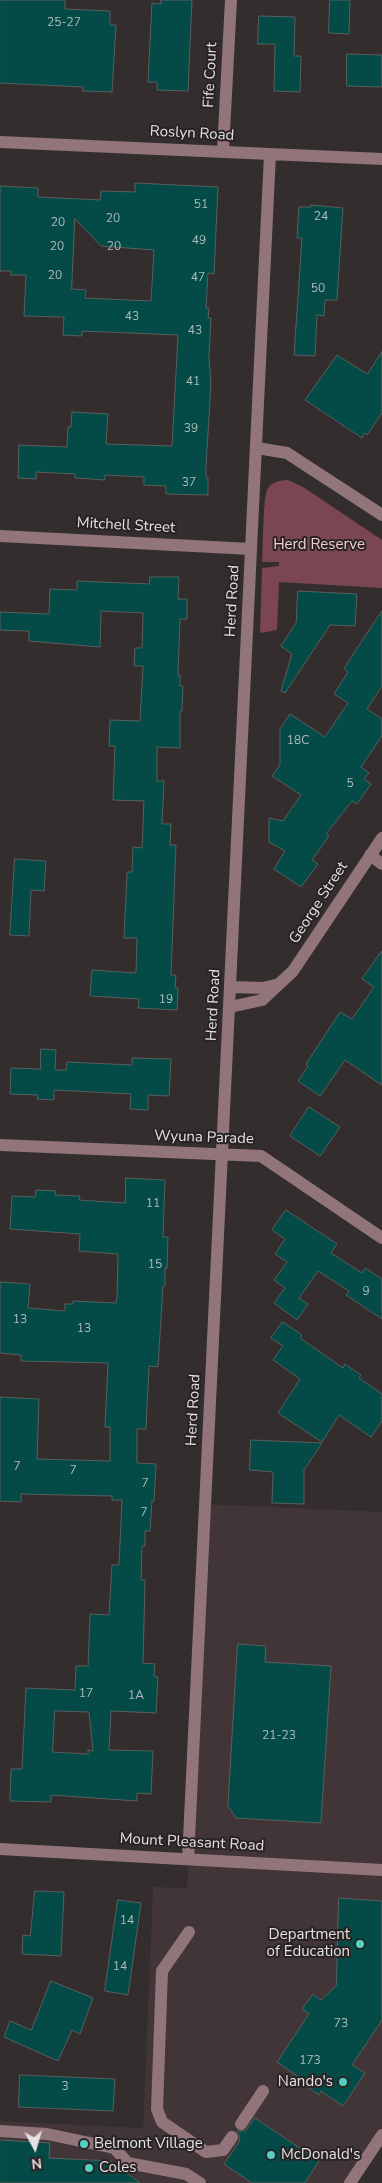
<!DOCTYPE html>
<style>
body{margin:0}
#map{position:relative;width:382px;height:2183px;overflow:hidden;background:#332d2e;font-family:"Nunito Sans",sans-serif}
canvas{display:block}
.north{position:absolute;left:10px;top:2123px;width:50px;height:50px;-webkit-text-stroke:4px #292324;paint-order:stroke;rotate:174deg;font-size:14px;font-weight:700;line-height:20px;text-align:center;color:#e5e1e2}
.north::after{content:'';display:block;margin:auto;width:18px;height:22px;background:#e5e1e2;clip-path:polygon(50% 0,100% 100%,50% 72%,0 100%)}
</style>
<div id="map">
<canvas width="382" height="2183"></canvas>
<div class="north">N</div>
</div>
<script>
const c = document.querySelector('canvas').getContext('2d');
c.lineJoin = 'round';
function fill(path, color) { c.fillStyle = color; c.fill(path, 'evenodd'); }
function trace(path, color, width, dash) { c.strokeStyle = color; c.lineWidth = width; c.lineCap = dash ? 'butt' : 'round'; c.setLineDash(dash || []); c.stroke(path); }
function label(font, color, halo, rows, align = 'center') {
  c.font = font + ' "Nunito Sans",sans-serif'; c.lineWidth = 4; c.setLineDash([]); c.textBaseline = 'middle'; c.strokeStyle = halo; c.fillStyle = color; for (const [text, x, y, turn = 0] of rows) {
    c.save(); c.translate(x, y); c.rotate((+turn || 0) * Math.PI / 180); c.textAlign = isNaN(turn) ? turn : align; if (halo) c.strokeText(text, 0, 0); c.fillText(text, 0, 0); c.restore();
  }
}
fill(new Path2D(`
 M206,1504L382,1512V2135L350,2183H0V2121L143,2128L153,1887L187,1888Z`), '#413537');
fill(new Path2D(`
 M288,480L303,487L382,540V588L279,582L277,630L260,633L262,568L279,566V562H262C263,549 263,499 267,490C271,482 280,480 288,480Z`), '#7c4552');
const building = new Path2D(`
 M0,0H65V9L110,11V25H116L112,92L83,91V87L0,83Z
 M161,0H192L188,91L157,90V82H148L152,3L161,4Z
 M330,0H350L349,34L329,33Z
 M259,16L295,17L294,56H301L300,92L274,91L275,44H258Z
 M347,54L382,55V87L347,86Z
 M135,183L218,187L214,274L208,273L206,308H209L208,318H211L209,357L211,384L206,466V478H208V495L166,494V486L144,485V477L105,475V480L75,478V474L36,472V479L18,478L19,445L67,447L68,427H71L72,412L108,414L106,444L172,446L178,335L82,331V336L63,335L64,317L24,316L26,275H11V271H0V186L38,188V197L100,200L101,191L135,192ZM75,219L101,246L154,250L151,301L85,298L86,290L72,289Z
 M311,205L343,208L337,300H325L324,316L317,315L315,356L294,355L302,238H297L299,207H311Z
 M382,352V413L367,435L365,433L362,438L305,400L337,355L367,374Z
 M150,577H179L178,599H187V619H180L178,675H180V686H183L182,711H180V748L157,747V781H164L162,824H171L170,845H176L171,975H176L175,988H178L177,1010L138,1008L139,999L90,996L92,970L136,973L137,938H124L127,872H132L133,847L142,848L144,801L113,800L115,746H109L110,720L140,721L143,666H134L135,648H142L143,613L101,611L100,647L29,641V631L0,630V612L49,614L50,589L77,590V581L149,584Z
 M298,591L357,594L355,626L330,625L285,693L281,691L292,654L281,646L296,623Z
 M382,611V686L367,709L382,719V736L361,767L369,773L364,779L371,784L357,804L352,801L326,834L329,836L312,860L318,864L301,887L274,869L285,851L269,842V818L283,821L301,795L272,776L280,765V729L290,714L325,737L348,703L334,694L348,672L344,669Z
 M15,859L46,861L44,891L31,890L29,936L10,935Z
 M382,951V1085L345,1060L320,1096L298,1081L308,1066L306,1064L340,1012L352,1019L374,987L362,979Z
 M41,1049L56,1050L55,1070H66L67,1062L132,1065V1058L171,1059L169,1096L148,1095V1110L130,1109L131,1094L54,1090V1100L37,1099L38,1095L10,1094L11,1068L40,1069Z
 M309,1107L340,1127L320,1156L290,1136Z
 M126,1178L165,1180L163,1237H168L167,1268H165V1286H163L158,1367L149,1366L146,1429H137V1463L156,1464L154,1501H152L150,1531H145V1546H142L141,1580H145L143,1663L155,1664L154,1676L158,1677L156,1713L111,1711L109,1750L153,1751L151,1794L137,1793V1801L51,1795V1802L10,1801L11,1769H22L26,1688L75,1690L76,1666H88L90,1614L109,1615L112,1565H119L122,1500H112V1496L21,1494V1502L0,1501V1397L39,1399L37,1459L110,1461V1427H105L108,1363L21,1361V1355L0,1353V1282L30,1284L28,1308L65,1311V1304H73V1301L116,1303L117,1298L118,1254L79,1251L80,1234L10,1229L12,1196L35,1197L36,1190L56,1191L55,1195L80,1196L79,1200L125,1203ZM55,1711L89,1712L93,1751L88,1750V1754L53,1752Z
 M286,1210L337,1244L331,1253L362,1273L365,1268L382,1279V1319L346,1295L349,1291L318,1271L299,1298L308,1304L297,1320L274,1303L285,1288L274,1280L287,1262L275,1254L285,1239L272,1230Z
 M283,1322L302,1335L300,1338L343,1368L345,1364L361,1375L359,1378L382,1394V1421L371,1437L339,1415L322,1442L278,1413L300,1379L273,1360L283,1346L271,1338Z
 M251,1440L322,1443L304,1470V1504L272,1503L273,1472L250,1470Z
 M238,1644L266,1646L265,1662L331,1666L321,1823L236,1818L228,1806Z
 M35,1891L64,1892L61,1956L22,1954L23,1935L30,1936Z
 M339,1898L382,1901V2020L352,2065L365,2073L343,2106L321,2091L319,2095L298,2080L299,2077L277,2062L309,2014L302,2009L313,1994L321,2000L336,1986Z
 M118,1900L141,1903L128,1995L105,1991Z
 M51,1981L93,1998L80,2034L72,2030L58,2061L4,2037L10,2021L31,2030Z
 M20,2075L115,2079L113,2111L19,2107Z
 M255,2118L319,2161L305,2183H252L224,2164L239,2142L240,2137L237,2131H245Z
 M0,2140L50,2143L49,2158L111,2161L140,2183H0Z`);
fill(building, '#044a46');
trace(building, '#58605f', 1);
trace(new Path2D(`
 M0,142L382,159
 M223,151L231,0
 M257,448L287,453L382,515
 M0,536L251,549
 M370,855L382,864
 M231,987L263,988L279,984
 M230,1007L262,1000L293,971L382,838
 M0,1145L261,1156L382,1238
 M0,1849L382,1870
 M188,1859L270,154
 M189,1932L162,1971L157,2109L162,2122L206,2152L223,2150L232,2137
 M241,2124L263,2091
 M0,2131L47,2134L114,2148L128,2163L186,2174L200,2183
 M350,2183L382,2135`), '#91757a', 12);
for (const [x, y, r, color] of [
 [360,1944,5,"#56cec4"],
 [343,2082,5,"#56cec4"],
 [84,2144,5,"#56cec4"],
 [271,2155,5,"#56cec4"],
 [89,2168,5,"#56cec4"]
]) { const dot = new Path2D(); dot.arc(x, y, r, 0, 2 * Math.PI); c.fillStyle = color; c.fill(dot); trace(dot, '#292324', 2); }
label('12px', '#adbbbb', null, [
 ["25-27",64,23],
 ["51",201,205],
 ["24",321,217],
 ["20",113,219],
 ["20",58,223],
 ["49",199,241],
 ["20",57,247],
 ["20",114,247],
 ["20",55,276],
 ["47",198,278],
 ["50",318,289],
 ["43",132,317],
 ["43",195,331],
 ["41",193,382],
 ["39",191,429],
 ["37",189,483],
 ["18C",298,741],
 ["5",350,784],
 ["19",166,1000],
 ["11",153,1204],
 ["15",155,1265],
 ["9",366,1292],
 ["13",20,1320],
 ["13",84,1329],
 ["7",17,1467],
 ["7",73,1471],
 ["7",145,1484],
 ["7",144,1513],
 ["17",86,1694],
 ["1A",136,1696],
 ["21-23",279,1736],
 ["14",127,1921],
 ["14",120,1967],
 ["73",341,2024],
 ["173",310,2061],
 ["3",65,2087]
]);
label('15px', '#e5e1e2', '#292324', [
 ["Fife Court",211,75,-87],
 ["Roslyn Road",192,134,3],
 ["Mitchell Street",126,526,3],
 ["Herd Road",233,601,-87],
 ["George Street",319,903,-57],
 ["Herd Road",214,1005,-87],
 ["Wyuna Parade",204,1138,2],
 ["Herd Road",194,1410,-87],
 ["Mount Pleasant Road",192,1843,3]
]);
label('15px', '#f4cfd6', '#292324', [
 ["Herd Reserve",319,545]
]);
label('15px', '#e5e1e2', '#292324', [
 ["Department",350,1935,"right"],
 ["of Education",350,1952,"right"],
 ["Nando's",333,2082,"right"],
 ["Belmont Village",94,2144],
 ["McDonald's",281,2155],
 ["Coles",99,2168]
], 'left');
</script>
